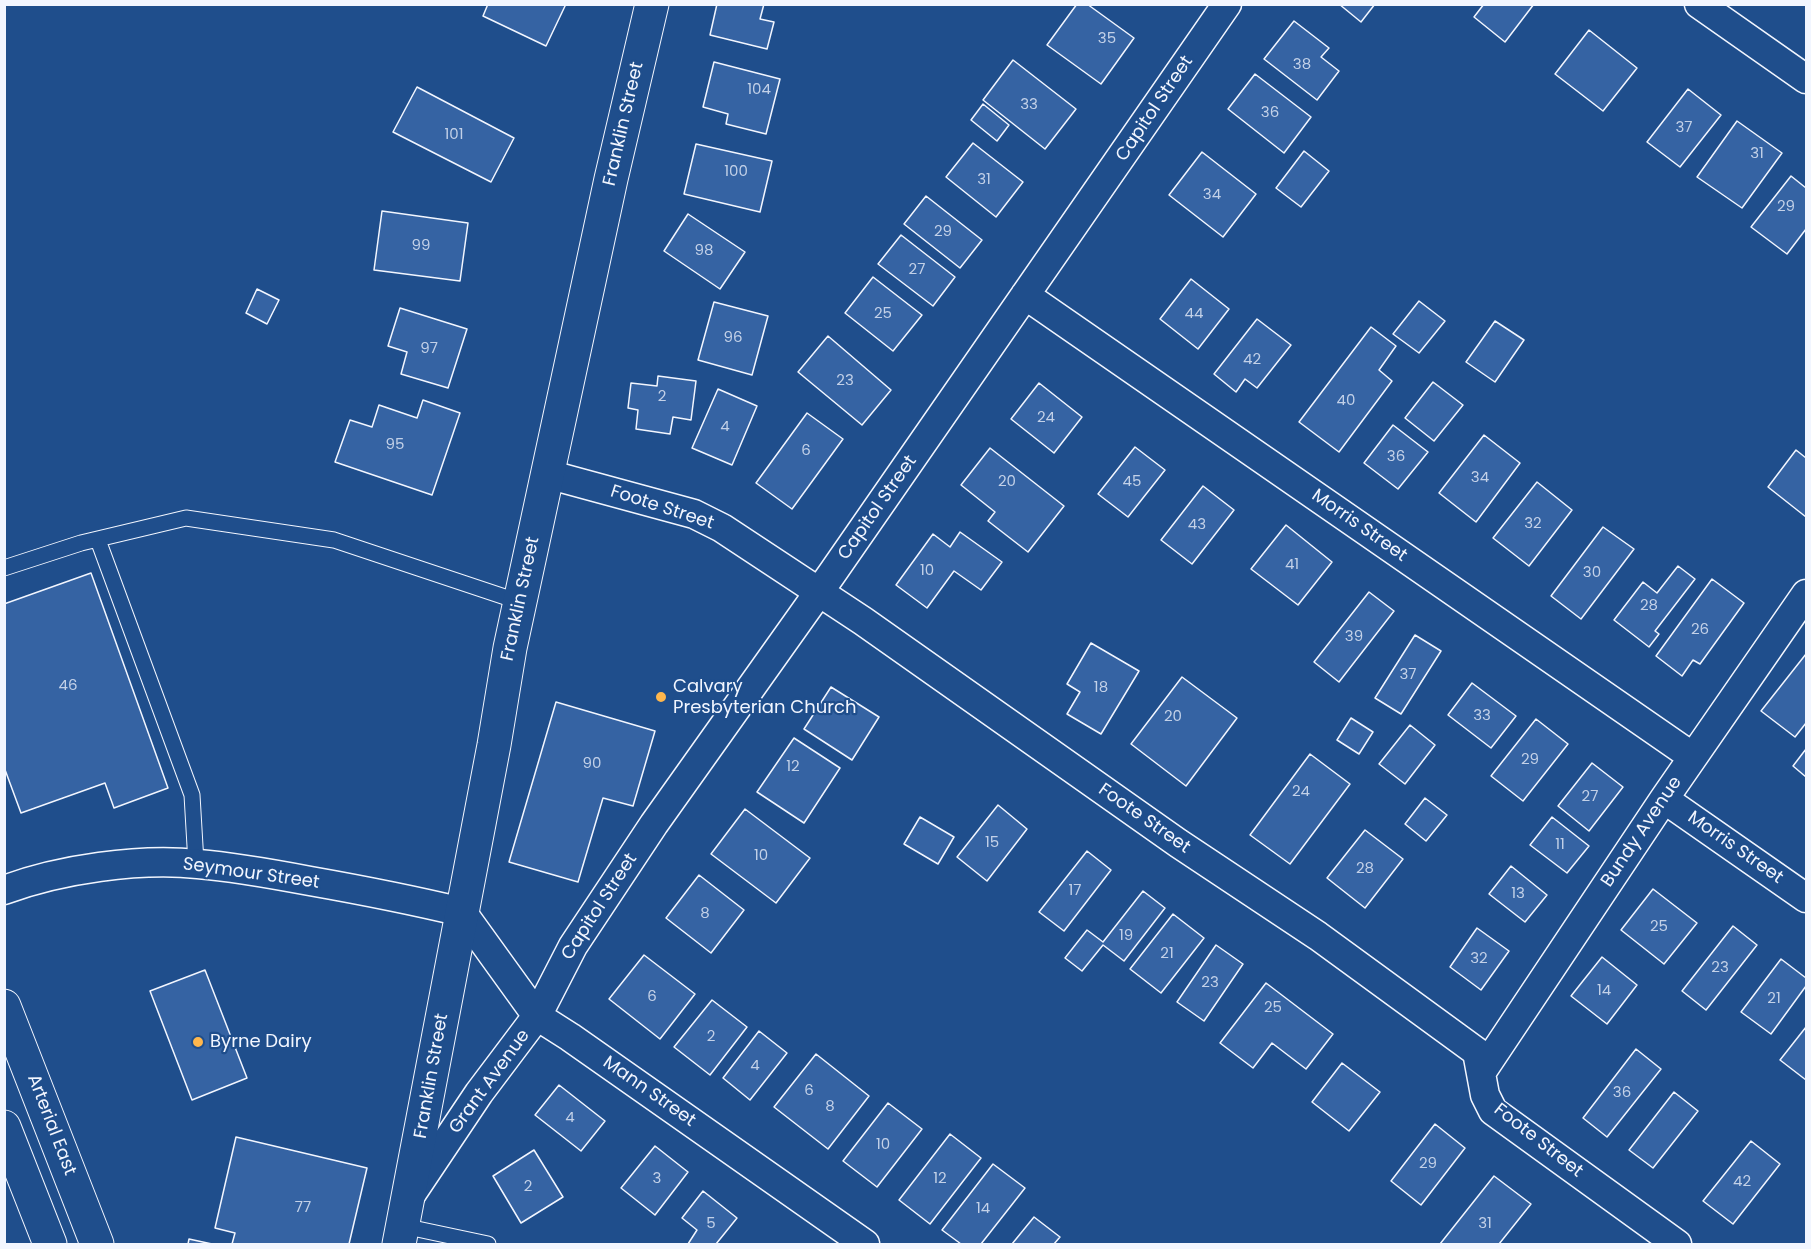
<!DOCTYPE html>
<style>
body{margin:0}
#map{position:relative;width:1811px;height:1249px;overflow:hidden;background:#1f4e8c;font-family:Poppins,sans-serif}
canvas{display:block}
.frame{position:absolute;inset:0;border:6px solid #f2f6ff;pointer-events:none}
</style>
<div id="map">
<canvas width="1811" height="1249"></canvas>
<div class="frame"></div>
</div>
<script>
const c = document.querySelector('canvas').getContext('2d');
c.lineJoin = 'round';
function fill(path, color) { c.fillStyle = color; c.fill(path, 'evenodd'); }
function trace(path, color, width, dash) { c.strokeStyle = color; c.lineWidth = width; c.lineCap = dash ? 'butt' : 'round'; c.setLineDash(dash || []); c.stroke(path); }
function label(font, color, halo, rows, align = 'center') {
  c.font = font + ' Poppins,sans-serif'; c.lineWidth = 4.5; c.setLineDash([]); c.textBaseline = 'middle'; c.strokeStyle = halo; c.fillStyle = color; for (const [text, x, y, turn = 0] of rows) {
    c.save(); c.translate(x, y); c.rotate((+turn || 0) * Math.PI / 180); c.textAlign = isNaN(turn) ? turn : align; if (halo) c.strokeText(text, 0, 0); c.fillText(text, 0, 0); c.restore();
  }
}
const building = new Path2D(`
 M488,4H566L546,46L483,16Z
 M717,4H764L760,19L774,22L767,49L710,35Z
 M1077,4H1087L1134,38L1101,84L1047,45Z
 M1339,4H1375L1361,22Z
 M1484,4H1534L1505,42L1474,17Z
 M1294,21L1329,48L1321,57L1339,71L1317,100L1264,59Z
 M1589,30L1637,68L1603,111L1555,74Z
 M1013,60L1076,109L1045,149L983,100Z
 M714,62L780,79L766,134L726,124L728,114L703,107Z
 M1255,74L1311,117L1284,153L1228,109Z
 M417,87L514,138L491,182L393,132Z
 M1688,89L1721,115L1680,167L1647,142Z
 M983,104L1009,125L997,141L971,120Z
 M1737,121L1782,153L1742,208L1697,177Z
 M973,143L1023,182L996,217L946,177Z
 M696,144L772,161L760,212L684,194Z
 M1304,151L1329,171L1301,207L1276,188Z
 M1202,152L1256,194L1223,237L1169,195Z
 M1791,176L1806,188V229L1787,254L1751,227Z
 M926,196L982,240L960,268L904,224Z
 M382,211L468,223L460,281L374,270Z
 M688,214L745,252L720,289L664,251Z
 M901,235L955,277L933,306L878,264Z
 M873,277L922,315L893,351L845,313Z
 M1191,279L1229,309L1198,349L1160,319Z
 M257,289L279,300L267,324L246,313Z
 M1419,301L1445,321L1419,353L1393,334Z
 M714,302L768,316L752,375L698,360Z
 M400,308L467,329L448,388L401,374L407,352L388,346Z
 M1257,319L1291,345L1257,388L1245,379L1236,392L1214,374Z
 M1495,321L1524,340L1495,382L1466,362Z
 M1371,327L1396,346L1379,370L1392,381L1339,452L1299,422Z
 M828,336L891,390L862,425L798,372Z
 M658,376L696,381L691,420L673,417L670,434L636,429L638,410L628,408L631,383L657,386Z
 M1433,382L1463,405L1434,441L1405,418Z
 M1039,383L1082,417L1054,453L1011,419Z
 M718,389L757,406L732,465L692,448Z
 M423,400L460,413L432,495L335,462L350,420L372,427L379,405L417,418Z
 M807,413L843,439L792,509L756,483Z
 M1393,425L1428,452L1398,489L1364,463Z
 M1484,435L1520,463L1476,522L1439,493Z
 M1135,447L1165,470L1128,517L1098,494Z
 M990,448L1064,506L1028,552L988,521L995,512L961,485Z
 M1796,450L1806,458V517L1768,487Z
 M1537,482L1572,510L1529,566L1493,538Z
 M1203,486L1234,510L1192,564L1161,540Z
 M1286,525L1332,562L1298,605L1251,569Z
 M1603,527L1634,549L1581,619L1551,596Z
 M960,532L1002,562L981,590L954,571L927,608L896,585L933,534L950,547Z
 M1678,566L1695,579L1655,631L1659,634L1649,647L1614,620L1643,582L1657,593Z
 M91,573L168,788L114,808L105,783L21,813L4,767V604Z
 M1712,579L1744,603L1700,664L1693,660L1682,676L1656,656Z
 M1369,592L1394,611L1339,682L1314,662Z
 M1415,635L1441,651L1401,714L1375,698Z
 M1091,643L1139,671L1101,734L1067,714L1080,692L1067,684Z
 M1806,654V723L1795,737L1761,711Z
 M1182,677L1237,718L1186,786L1131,744Z
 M1472,683L1516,716L1491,748L1448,715Z
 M831,687L879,717L852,760L804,729Z
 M556,702L655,731L633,806L603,798L578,882L509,862Z
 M1351,718L1373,732L1359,754L1337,740Z
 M1536,719L1568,744L1523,801L1491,776Z
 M1410,725L1435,745L1405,784L1379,764Z
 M794,738L840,768L804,823L757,792Z
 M1806,749V777L1793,766Z
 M1310,754L1350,784L1290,864L1250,835Z
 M1592,763L1623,787L1589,831L1558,806Z
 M1425,798L1447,815L1426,841L1405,824Z
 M998,805L1027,829L987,881L957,857Z
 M745,809L810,858L776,903L711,854Z
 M920,817L954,837L938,864L904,844Z
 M1552,817L1589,846L1567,873L1530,845Z
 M1365,830L1403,859L1365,908L1327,878Z
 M1087,851L1111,870L1064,931L1039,912Z
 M1511,866L1547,895L1525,922L1489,894Z
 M699,875L744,910L711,953L666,918Z
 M1653,889L1697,923L1664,964L1621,930Z
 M1143,891L1165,908L1124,961L1103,945L1082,971L1065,958L1087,930L1103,942Z
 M1173,914L1204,938L1161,993L1130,969Z
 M1733,926L1757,945L1706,1010L1682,991Z
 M1477,928L1509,951L1481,990L1450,967Z
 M1216,945L1243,964L1204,1021L1177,1002Z
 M644,955L695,994L660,1039L609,999Z
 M1602,957L1637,985L1607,1024L1571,996Z
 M1781,959L1806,978V986L1771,1034L1741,1012Z
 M205,970L247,1078L192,1100L150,991Z
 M1266,983L1333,1034L1306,1069L1272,1043L1253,1068L1220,1043Z
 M712,1000L747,1027L710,1075L674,1047Z
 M1806,1027V1080L1780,1060Z
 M759,1031L787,1053L750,1100L723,1078Z
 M1636,1049L1661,1069L1607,1137L1583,1118Z
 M816,1054L869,1096L828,1149L774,1107Z
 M1342,1063L1380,1092L1349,1131L1312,1102Z
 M559,1085L605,1121L581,1151L535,1115Z
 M1674,1092L1698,1111L1653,1168L1629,1150Z
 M888,1103L922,1129L877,1187L843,1161Z
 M1435,1124L1465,1148L1421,1205L1391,1181Z
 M950,1134L981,1158L930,1224L899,1200Z
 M236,1137L367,1168L349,1244H232L235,1233L215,1228Z
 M1751,1141L1780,1164L1733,1224L1703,1201Z
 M655,1146L688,1172L655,1215L621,1188Z
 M534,1150L563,1197L521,1223L493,1176Z
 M993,1164L1025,1188L981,1244H961L942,1230Z
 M1494,1176L1531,1204L1499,1244H1440Z
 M703,1191L737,1218L716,1244H688L697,1230L682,1218Z
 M1034,1217L1060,1237L1054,1244H1012Z
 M189,1239L212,1244H188Z`);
fill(building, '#3563a3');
trace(building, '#f2f6ff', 1.5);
const lane = new Path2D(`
 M98,540L192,795L196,863
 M4,568L81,543L186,518L334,540L520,602
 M403,1226L488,1244`);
const street = new Path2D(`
 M1699,4L1806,79
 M1025,295L1693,757
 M547,474L694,514L722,528L863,621L1178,843L1318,936L1477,1052L1485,1095L1493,1111L1677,1244
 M1664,799L1806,898
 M4,890C60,869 139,858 198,864C235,867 273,874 310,881C361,890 412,900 462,912L537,1016L570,1037L865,1244
 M1481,1073L1664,799L1806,594
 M410,1196L479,1093L537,1016L573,946L654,824L831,575L1227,4`);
const secondary = new Path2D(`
 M399,1244L494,745L510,648L611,179L652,4`);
const highway = new Path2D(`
 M4,1006L97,1244
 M4,1127L50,1244`);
trace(lane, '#f2f6ff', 17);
trace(street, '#f2f6ff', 31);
trace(secondary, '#f2f6ff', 35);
trace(highway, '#f2f6ff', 35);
trace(lane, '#1f4e8c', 15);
trace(street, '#1f4e8c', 28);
trace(secondary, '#1f4e8c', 33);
trace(highway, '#1f4e8c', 33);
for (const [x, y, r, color] of [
 [661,697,6,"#ffb74d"],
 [198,1042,6,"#ffb74d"]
]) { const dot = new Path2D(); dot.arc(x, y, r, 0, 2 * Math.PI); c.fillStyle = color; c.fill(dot); trace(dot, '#1f4e8c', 2); }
label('15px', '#c3d1e8', null, [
 ["35",1107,39],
 ["38",1302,65],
 ["104",759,90],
 ["33",1029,105],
 ["36",1270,113],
 ["37",1684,128],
 ["101",454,135],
 ["31",1757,154],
 ["100",736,172],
 ["31",984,180],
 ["34",1212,195],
 ["29",1786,207],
 ["29",943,232],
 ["99",421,246],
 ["98",704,251],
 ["27",917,270],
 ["25",883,314],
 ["44",1194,314],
 ["96",733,338],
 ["97",429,349],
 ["42",1252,360],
 ["23",845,381],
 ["2",662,397],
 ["40",1346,401],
 ["24",1046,418],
 ["4",725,427],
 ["95",395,445],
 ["6",806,451],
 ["36",1396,457],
 ["34",1480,478],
 ["20",1007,482],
 ["45",1132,482],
 ["32",1533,524],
 ["43",1197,525],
 ["41",1292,565],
 ["10",927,571],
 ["30",1592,573],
 ["28",1649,606],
 ["26",1700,630],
 ["39",1354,637],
 ["37",1408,675],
 ["46",68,686],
 ["18",1101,688],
 ["33",1482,716],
 ["20",1173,717],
 ["29",1530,760],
 ["90",592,764],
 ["12",793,767],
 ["24",1301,792],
 ["27",1590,797],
 ["15",992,843],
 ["11",1560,845],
 ["10",761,856],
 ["28",1365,869],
 ["17",1075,891],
 ["13",1518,894],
 ["8",705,914],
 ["25",1659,927],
 ["19",1126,936],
 ["21",1167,954],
 ["32",1479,959],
 ["23",1720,968],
 ["23",1210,983],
 ["14",1604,991],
 ["6",652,997],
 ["21",1774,999],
 ["25",1273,1008],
 ["2",711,1037],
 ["4",755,1066],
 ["6",809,1091],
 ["36",1622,1093],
 ["8",830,1107],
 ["4",570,1118],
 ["10",883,1145],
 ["29",1428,1164],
 ["3",657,1179],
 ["12",940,1179],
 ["42",1742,1182],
 ["2",528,1187],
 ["77",303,1208],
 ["14",983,1209],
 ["5",711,1224],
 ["31",1485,1224]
]);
label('18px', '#f2f6ff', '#1f4e8c', [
 ["Capitol Street",1155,109,-56],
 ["Franklin Street",624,124,-77],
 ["Foote Street",662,508,18],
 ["Capitol Street",878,508,-55],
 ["Morris Street",1359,526,35],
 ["Franklin Street",521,599,-78],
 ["Foote Street",1144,819,35],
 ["Bundy Avenue",1642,832,-56],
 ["Morris Street",1735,848,35],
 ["Seymour Street",251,874,8],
 ["Capitol Street",600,907,-57],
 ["Franklin Street",432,1076,-80],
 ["Grant Avenue",490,1082,-54],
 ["Mann Street",649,1092,35],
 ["Arterial East",51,1125,69],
 ["Foote Street",1538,1141,38]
]);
label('18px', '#f2f6ff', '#1f4e8c', [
 ["Calvary",673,687],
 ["Presbyterian Church",673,708],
 ["Byrne Dairy",210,1042]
], 'left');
</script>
